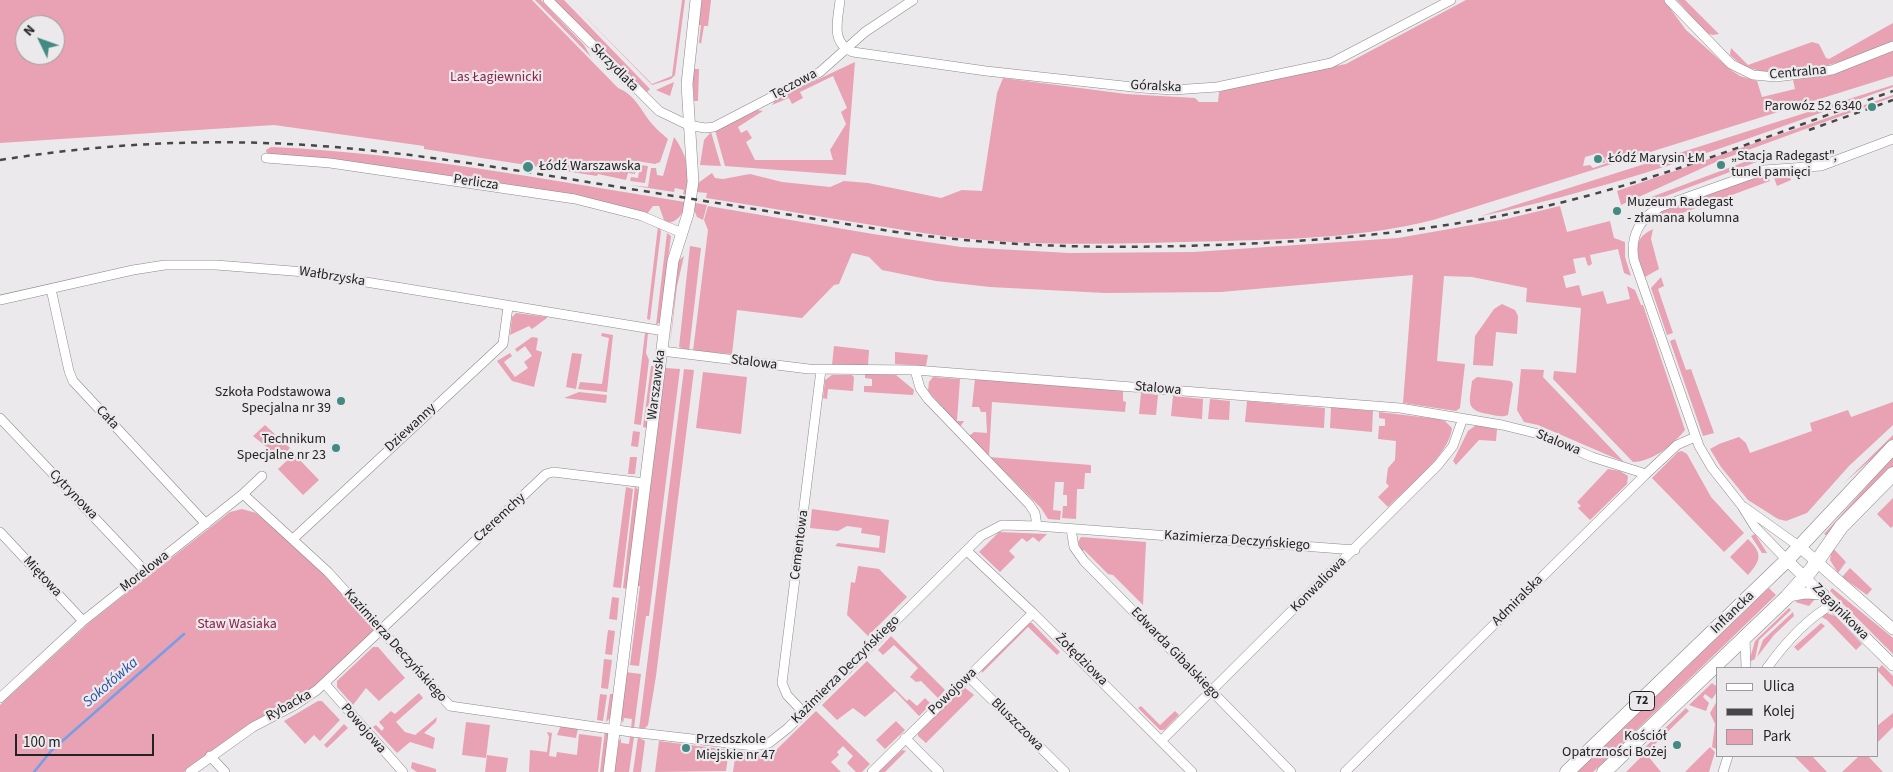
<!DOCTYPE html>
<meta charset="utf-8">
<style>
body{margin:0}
#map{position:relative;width:1893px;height:772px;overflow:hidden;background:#ebe9ec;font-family:"Source Sans 3",sans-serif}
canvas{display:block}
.legend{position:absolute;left:1716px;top:667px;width:162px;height:90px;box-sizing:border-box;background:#ebe9ec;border:1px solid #9b9a9c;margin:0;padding:6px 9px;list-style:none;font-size:15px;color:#242324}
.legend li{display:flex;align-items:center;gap:10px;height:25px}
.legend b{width:25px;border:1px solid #9b9a9c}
.north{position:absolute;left:15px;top:15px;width:50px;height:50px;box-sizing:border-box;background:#ebe9ec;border:1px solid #9b9a9c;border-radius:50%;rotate:312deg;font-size:14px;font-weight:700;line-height:20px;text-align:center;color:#242324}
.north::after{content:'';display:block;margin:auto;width:18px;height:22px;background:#438a82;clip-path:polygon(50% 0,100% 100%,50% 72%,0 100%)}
.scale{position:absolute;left:15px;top:734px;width:139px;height:22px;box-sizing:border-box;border:2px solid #242324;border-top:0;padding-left:6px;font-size:15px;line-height:18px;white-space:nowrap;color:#242324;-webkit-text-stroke:4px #ebe9ec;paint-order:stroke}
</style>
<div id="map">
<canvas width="1893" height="772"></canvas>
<ul class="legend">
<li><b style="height:6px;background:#fff"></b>Ulica</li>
<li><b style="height:6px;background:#484748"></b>Kolej</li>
<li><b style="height:14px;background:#e8a2b3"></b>Park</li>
</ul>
<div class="north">N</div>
<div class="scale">100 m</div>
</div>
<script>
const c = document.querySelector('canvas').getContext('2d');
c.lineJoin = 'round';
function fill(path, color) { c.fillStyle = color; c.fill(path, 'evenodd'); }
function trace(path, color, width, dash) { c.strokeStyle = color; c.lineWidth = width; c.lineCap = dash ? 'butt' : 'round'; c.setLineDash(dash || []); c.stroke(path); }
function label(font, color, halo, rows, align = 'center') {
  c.font = font + ' "Source Sans 3",sans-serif'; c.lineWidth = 4.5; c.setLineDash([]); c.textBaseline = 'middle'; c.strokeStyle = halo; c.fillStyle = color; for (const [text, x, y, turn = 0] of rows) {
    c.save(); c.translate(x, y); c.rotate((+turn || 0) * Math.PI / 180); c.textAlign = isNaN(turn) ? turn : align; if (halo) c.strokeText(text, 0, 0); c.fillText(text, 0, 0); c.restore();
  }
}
fill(new Path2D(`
 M0,0H532L618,88C633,94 639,106 648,119C653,126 661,133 668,139L660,162L655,164L637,161L635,174L628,173L626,180L598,174L597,176L424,149V146L274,125L0,143ZM25,25H55V55H25Z
 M535,0H541L584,45L591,57Z
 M554,0H564L650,89L647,92Z
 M569,0L652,84L672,76L682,0H685L675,75L671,79L652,85Z
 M702,0H711L708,26H704L701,44L699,42L701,25H698Z
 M1466,0H1664L1686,30L1731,70L1740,76L1757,81L1762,97L1795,89L1793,80L1830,75L1893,51V76L1433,220C1366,237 1296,239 1227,241C1133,243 1038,248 944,236C865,225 786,210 706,198L707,193L697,192L695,203L707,205L703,220L697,217L694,210L698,183L712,173L715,178L723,179L750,174L782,182L830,187L844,181L868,183L941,198L962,190L982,191L997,93L1003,78L1126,94L1195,98L1199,102H1218L1219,92L1257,81L1346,64ZM1599,153L1602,163H1605L1604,157L1607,163L1593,168L1590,165L1583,166L1585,157Z
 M1677,0H1685L1719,34L1713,35L1706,33Z
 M1893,23V42C1849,59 1769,94 1730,55L1731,48L1748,65L1812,42L1819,44L1826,58L1829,59Z
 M855,62L846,175L725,166L715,130L757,110L763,111L738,127L741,133L747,130L752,138L746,142L755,160H833L830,150L846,124L841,112L847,108L833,76L800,92L803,98L792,104L789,98L772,105L776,99Z
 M692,69H699L698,101H694Z
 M674,82L670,96L656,90Z
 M1893,85V87C1755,136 1625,186 1481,216Z
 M1893,95V97L1718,161L1621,205L1617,191Z
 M711,132L721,166L700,165L704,140Z
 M674,137C680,145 685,155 687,165C691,182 690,224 665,223L659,206H653L647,214L571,195L500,183L267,155L266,150L271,147C410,153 547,180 685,202L686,195L683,194L684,190L675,188L674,192L629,185L648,187L651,168H656L657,175L663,176Z
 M1771,152L1770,157L1634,208L1646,199Z
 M640,165L648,166L645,183L630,181L631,177L638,178Z
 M1772,172H1788L1791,180L1777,186Z
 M1765,173L1770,181L1655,223L1647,220L1654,213Z
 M708,206L873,234L961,247L1069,253L1194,252L1398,238L1506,219L1560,206L1567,232L1610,221L1614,238L1625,242V257L1631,276L1624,273L1618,249L1590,255L1592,264L1588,266L1585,257L1573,259L1576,273L1563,276L1566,288L1579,285L1582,296L1603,291L1607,304L1630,299L1627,286L1635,290L1641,305H1643L1685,430C1673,445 1652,462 1633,462L1553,379L1554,371L1576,373L1581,308L1526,302L1527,288L1472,277L1444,276L1437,361L1465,364L1460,408L1456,411L1403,403L1413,275L1221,292L1105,293L990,287L936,281L882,270L869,257L852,253L839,284L834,285L802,318L737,310L732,354L693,351L708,230L704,220Z
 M658,226L661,231L650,320L647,319Z
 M1653,229L1651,239L1659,269L1645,277C1638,257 1629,240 1653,229Z
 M667,233L671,236L660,322L656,325Z
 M690,246L701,248L689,351L679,347Z
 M684,256L677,286L670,346L678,261Z
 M1661,277L1664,286L1658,289L1673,333L1667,335L1651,288Z
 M1502,304L1515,310L1518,316L1517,334L1496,332L1493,366L1473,365L1475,336L1494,309Z
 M516,313L547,317V318L532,329L529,326L510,335L512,317Z
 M602,333L613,335L607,392L578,389L580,382L602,384L609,338L601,336Z
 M645,333H648L646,353L649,360L641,425L634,424Z
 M532,337L538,338L536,350L542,352L534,387L512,381L497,361L510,353L512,356L504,362L515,377L528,368L524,362L532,356L525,346L517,352L515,349Z
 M1675,339L1686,370L1691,369L1714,433L1703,436L1670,341Z
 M834,346L869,350L868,365H832Z
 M895,352L928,355L926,366L895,364Z
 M572,353L582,354L576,389L566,387Z
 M651,366H655L647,428L643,427Z
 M665,368L680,369L649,616H646L639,666L630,665L640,586H636Z
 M684,369L694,370L656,676L648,725L645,728L639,729Z
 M1521,369L1544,370L1543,377L1624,462L1538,425L1524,422L1517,410Z
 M703,372L747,377L741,434L696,428Z
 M865,374L896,375L914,390L913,395L864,392V386H872V379L865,378Z
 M832,375H852L854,377L853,391L828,389L827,399L823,398L825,380Z
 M933,377L960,379L957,421H964L960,427L928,391L929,382Z
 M1477,377L1511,381L1513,384L1508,415C1501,418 1495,415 1488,414C1464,410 1470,401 1472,381Z
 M975,379L1123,391V401L1126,402L1125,412L992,402L989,457L1091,465V473H1085L1084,489H1077L1076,519L1062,518L1063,506H1067V495H1063L1064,482H1055L1053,510L1061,511L1060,520L1048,519L1041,508L969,436L974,432L987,433L986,412H981L979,407H972Z
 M579,392L607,395L606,403L564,398Z
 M1141,393L1158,395L1156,415L1139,414Z
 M1173,396L1203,399L1202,419L1171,416Z
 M1210,399L1230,401L1229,420L1208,419Z
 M1247,401L1325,408L1324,428L1245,422Z
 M1893,402V425L1849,466L1807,513L1786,521L1778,519L1748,500L1721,467L1710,449L1719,444L1739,437L1746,443L1750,453L1812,431L1810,423L1848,410L1851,417Z
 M1331,407L1373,411L1372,432L1330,428Z
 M1379,412L1438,419L1445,421L1452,428C1450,454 1406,489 1388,507L1378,497L1389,486L1386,483L1388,468L1395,460L1396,441L1378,439L1379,426H1385V419L1379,418Z
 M265,425L290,448L280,458L253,436Z
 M1476,425L1497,429L1496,441L1479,440L1456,465L1453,461L1468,431Z
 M633,431L640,432L638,447L631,446Z
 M1893,435V440L1844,483Z
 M1682,451L1687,454L1711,497L1744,533L1724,552L1652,478L1678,452Z
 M294,454L319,480L303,495L278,469Z
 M630,457H637L635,474H628Z
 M1893,457V467L1828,536L1824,534Z
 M1608,469L1620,471L1628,476L1627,484L1590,520L1578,508L1581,506L1577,502Z
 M635,486L639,491L627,589L623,588Z
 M626,487L633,489L621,588L613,587Z
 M1893,498V526L1891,528L1877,514Z
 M242,509L256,513L319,568L373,626V632L310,690L294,701L254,721L184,772H0V705L90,622L230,512Z
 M812,509L889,520L885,553L835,546L838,543L879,548L880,536L861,533L862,528L847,526L838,531L810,528Z
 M999,532L1047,534L1039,542L1033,537L1027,542L1022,538L1009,551L1015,557L1000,572L979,552Z
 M1755,534L1767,553H1762L1751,536Z
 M1081,537L1146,542L1143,605L1113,575L1108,574L1084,550L1082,551L1078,542Z
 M1748,539C1763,554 1761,560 1748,575L1730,557Z
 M1832,547L1846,562L1838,573L1830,560Z
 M858,566L879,569L907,597L868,636L847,615L851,582L855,583Z
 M1850,568L1872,589L1867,595L1842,577Z
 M1769,588L1776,595L1593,772H1577Z
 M1832,588L1893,638V654L1830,591Z
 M612,597L619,598L617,620L609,619Z
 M1810,598L1815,599L1809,606L1795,602L1801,599Z
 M1789,608L1791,610L1759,640L1755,659L1749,662L1755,641Z
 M1793,612L1794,616L1774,635L1757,657L1763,640Z
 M1827,613L1835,616L1862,644L1856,650L1827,620L1820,616Z
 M1028,623H1032L1060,652L1057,655L1028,627L982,673V670Z
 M1821,623L1825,626L1798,651L1794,647Z
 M608,630L615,631L612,655L605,654Z
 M891,636L945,690L938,698L921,681L916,682L910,677L918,668L894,645L883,655L878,650Z
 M373,647H378L405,678L379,701L366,688L353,705L337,687V681Z
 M604,659L612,660L608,689L601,688Z
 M867,661L907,701L909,699L917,706L925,698L931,704L919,716L895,691L865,717L853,708L837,720L822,705Z
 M1882,665L1893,676V687L1877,670Z
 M625,672L641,674L634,728H631L632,719L624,718L623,723L621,718Z
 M1712,683L1716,686L1717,692L1712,699L1705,694L1703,697L1709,703L1706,711L1689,705Z
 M964,687L974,695L926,743L918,736V732Z
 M419,693L423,698L396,722L405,732L415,735L437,717L436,722L424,733L435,738L433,749L410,742L397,753L373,727L376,725L382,731L384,728L379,722L391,711L395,714Z
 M600,694L607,695L603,721L597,720Z
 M610,694H614L611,717L606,722Z
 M318,701H322L340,720L320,741L314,735L305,744L284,721Z
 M1717,701V745L1716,749L1712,747L1715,724L1710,713Z
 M1141,706L1160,725L1175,711L1179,715L1164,730H1160L1138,708Z
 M1686,708L1689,711L1650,749L1648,756L1661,772H1626L1640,758L1637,755Z
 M816,711L870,764L862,772H856L847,763L853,756L843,746L837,752L839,755L831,762L841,772H733L736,751L771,755Z
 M1893,713V727L1877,743V726Z
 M896,721L905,730L885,749L876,740Z
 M466,722L490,725L486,758L462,755Z
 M344,724L348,728L327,748L324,745Z
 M561,725L578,728L576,738L557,735Z
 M605,730L608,734L604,772H600Z
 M547,732L552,733L549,756L556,757L557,752L577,755L579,734L602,737L598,772H529L530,750L547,752L549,737Z
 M630,736L634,737L629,772H614L619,741L621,738V743L629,744Z
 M638,737L645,741L641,772H633Z
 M659,741L729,750L726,771L655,772Z
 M1710,747L1715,752L1709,772H1685Z
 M902,750L906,751L885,772H879Z
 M487,755L508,758L506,772H485Z
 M1794,756H1812L1827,772H1810Z
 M1859,756H1868L1883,772H1842Z
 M412,762L436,769V772H417L411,768Z`), '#e8a2b3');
trace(new Path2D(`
 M34,772L51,751L184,634`), '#779de5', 2.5);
const minor = new Path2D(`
 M548,0L659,111L688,125L705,128L714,127L820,72L865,32L913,0
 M840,0C838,20 830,43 853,52L986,71L1142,88L1173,90L1217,87L1331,63L1451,0
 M1669,0L1731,64L1753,75L1776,77L1832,70L1893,46
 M266,158L330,163L575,199L642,216L682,233
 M51,289L69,371L73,381L206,524
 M0,300L133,270L165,265H216L305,272L664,331
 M662,351L809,369L915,370L1400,408L1502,425L1539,434L1592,457L1646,474
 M915,370L920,388L928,399L1029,504L1035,513L1037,526
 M0,418L145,571
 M243,494L262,476
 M1744,507L1800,547
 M1071,529L1074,547L1084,561L1291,772
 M0,532L83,621
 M293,539L503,344L508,307
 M967,551L1033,613L1192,772
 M1787,560L1755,527L1742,506L1712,468L1699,446L1634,260C1630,236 1640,218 1660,207L1764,170L1821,166L1893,139
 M1745,637L1746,668
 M1767,668C1785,643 1806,619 1833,604
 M969,677L1065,772
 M325,684L403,772
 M0,698L83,621L243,494L328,572L450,706L631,732L754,746L769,743L788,728L981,536L1002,525L1037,526L1355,550
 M804,713L787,695L782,683L821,370
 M905,738L939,772
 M1161,741L1438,465L1453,446L1463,418
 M210,756L225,772
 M190,772L253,727L295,705L317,690L546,474L553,472L645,483
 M872,772L1033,613
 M1345,772L1646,474L1677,445L1695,437
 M1723,772L1728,756`);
const tertiary = new Path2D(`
 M1800,547L1893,629
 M1787,560L1893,665
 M1788,596L1805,593L1823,594
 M609,772L673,261L688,214L693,182L687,84L696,0`);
const primary = new Path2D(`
 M1567,772L1787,560L1893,447
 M1604,772L1787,597L1811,570L1841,527L1893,474`);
trace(minor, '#8b898c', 10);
trace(tertiary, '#8b898c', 12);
trace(primary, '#8b898c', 15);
trace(minor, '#fff', 9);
trace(tertiary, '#fff', 11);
trace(primary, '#fff', 14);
trace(new Path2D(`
 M1809,130L1893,100
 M0,160C106,143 214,138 321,146C415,153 508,169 600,184C699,200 797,216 896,232C1002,247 1106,249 1213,245C1338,241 1461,229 1583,197C1688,169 1790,128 1893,91`), '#484748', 2.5, [6, 6]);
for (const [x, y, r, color] of [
 [1872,107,5,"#438a82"],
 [1598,159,5,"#438a82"],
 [1721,165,5,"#438a82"],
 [528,167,6,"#438a82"],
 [1617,211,5,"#438a82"],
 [341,401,5,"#438a82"],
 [336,448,5,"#438a82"],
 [1677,745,5,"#438a82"],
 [686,748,5,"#438a82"]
]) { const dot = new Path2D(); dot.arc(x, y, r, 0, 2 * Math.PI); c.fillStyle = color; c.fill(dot); trace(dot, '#ebe9ec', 2); }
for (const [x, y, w] of [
 [1642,701,25]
]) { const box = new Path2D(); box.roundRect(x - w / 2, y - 9.5, w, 19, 4); c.fillStyle = '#ebe9ec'; c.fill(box); trace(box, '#242324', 1); }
label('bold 12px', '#242324', null, [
 ["72",1642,701]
]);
label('14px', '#242324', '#ebe9ec', [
 ["Skrzydlata",614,68,45],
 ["Centralna",1798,73,-5],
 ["Tęczowa",794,85,-28],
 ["Góralska",1156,87,3],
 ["Perlicza",476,183,8],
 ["Wałbrzyska",332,277,9],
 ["Stalowa",754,363,7],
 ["Warszawska",657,385,-83],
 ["Stalowa",1158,389,5],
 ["Cała",107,418,47],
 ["Dziewanny",411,428,-43],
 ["Stalowa",1558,443,22],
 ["Cytrynowa",73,495,46],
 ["Czeremchy",500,518,-43],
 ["Kazimierza Deczyńskiego",1237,541,4],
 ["Cementowa",800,545,-83],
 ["Morelowa",145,572,-38],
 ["Miętowa",42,577,47],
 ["Konwaliowa",1319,585,-45],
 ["Admiralska",1518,601,-45],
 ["Zagajnikowa",1840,612,45],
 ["Inflancka",1733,613,-44],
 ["Kazimierza Deczyńskiego",395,646,48],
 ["Edwarda Gibalskiego",1175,654,46],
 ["Żołędziowa",1081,660,45],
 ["Kazimierza Deczyńskiego",846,670,-45],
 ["Powojowa",953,692,-44],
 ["Rybacka",289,706,-29],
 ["Bluszczowa",1017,725,45],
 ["Powojowa",363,729,49]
]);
label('14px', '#8e2249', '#ebe9ec', [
 ["Las Łagiewnicki",496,78],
 ["Staw Wasiaka",237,625]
]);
label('14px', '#242324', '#ebe9ec', [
 ["Parowóz 52 6340",1862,107,"right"],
 ["„Stacja Radegast\",",1731,157],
 ["tunel pamięci",1731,173],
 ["Łódź Marysin ŁM",1608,159],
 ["Łódź Warszawska",539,167],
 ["Muzeum Radegast",1627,203],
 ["- złamana kolumna",1627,219],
 ["Szkoła Podstawowa",331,393,"right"],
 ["Specjalna nr 39",331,409,"right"],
 ["Technikum",326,440,"right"],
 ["Specjalne nr 23",326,456,"right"],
 ["Kościół",1667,737,"right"],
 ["Opatrzności Bożej",1667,753,"right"],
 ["Przedszkole",696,740],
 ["Miejskie nr 47",696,756]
], 'left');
label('italic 15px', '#2852a7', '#ebe9ec', [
 ["Sokołówka",111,683,-41]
]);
</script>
